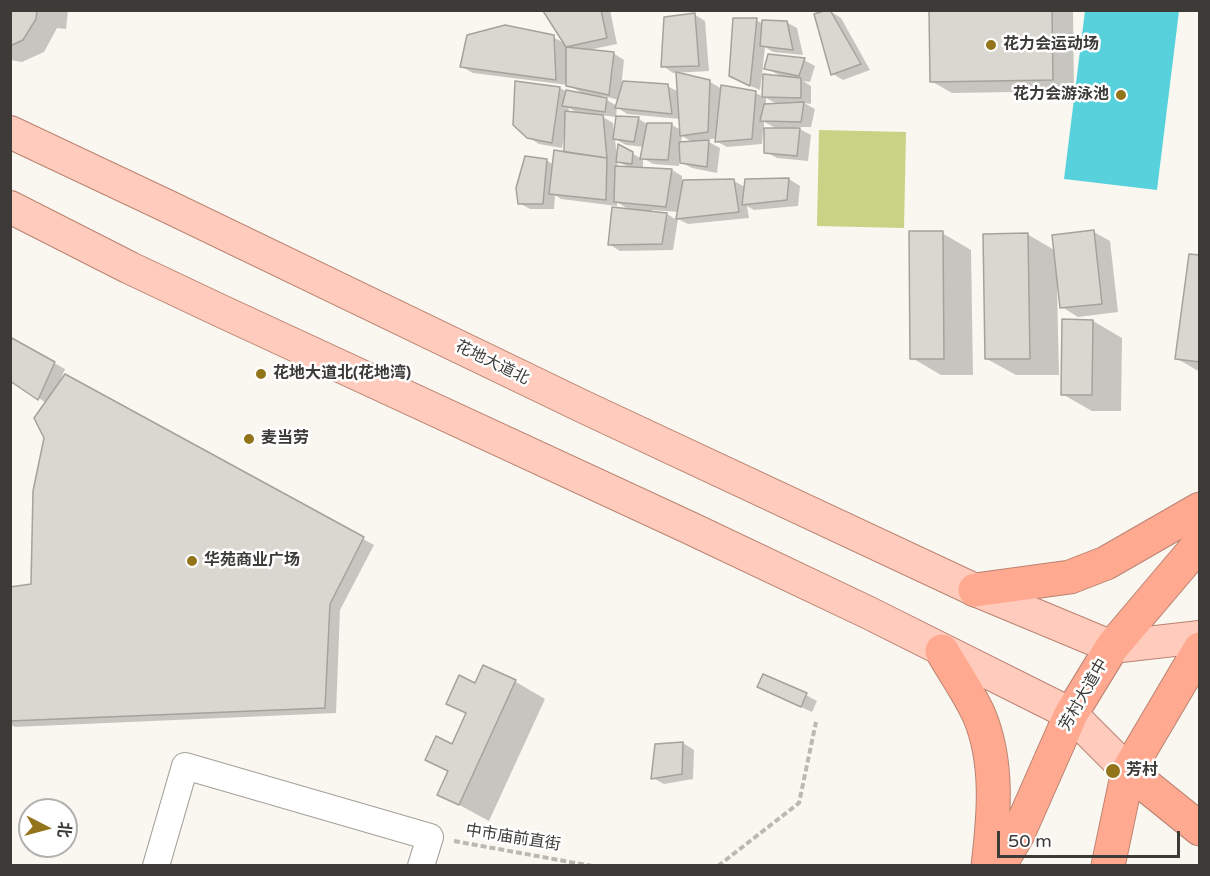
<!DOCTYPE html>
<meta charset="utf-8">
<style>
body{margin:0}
#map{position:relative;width:1210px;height:876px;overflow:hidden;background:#f9f7ef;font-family:"Varela Round","Noto Sans SC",sans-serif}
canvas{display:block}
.frame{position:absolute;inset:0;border:12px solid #3c3b38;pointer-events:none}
.north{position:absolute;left:18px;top:798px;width:60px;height:60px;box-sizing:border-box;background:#fff;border:2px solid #b1b1af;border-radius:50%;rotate:96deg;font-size:16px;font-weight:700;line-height:24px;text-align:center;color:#3c3b38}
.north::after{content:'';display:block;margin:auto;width:21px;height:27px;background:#92741a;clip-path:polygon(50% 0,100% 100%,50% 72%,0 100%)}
.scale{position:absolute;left:997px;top:831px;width:183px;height:27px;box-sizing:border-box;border:3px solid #3c3b38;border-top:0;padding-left:8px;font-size:18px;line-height:21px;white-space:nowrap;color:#3c3b38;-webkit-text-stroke:4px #fff;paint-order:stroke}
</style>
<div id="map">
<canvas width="1210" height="876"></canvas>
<div class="frame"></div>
<div class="north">北</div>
<div class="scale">50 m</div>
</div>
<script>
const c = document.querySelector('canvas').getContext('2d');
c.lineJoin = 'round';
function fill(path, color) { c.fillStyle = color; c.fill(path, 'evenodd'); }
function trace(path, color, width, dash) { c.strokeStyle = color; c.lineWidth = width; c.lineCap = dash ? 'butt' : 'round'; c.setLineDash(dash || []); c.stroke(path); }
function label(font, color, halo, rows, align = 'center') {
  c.font = font + ' "Varela Round","Noto Sans SC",sans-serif'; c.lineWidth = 5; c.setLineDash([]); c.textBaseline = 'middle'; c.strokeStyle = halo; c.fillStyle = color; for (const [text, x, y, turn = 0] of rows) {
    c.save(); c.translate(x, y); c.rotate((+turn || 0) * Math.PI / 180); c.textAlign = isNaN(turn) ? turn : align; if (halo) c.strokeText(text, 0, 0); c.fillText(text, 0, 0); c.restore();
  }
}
fill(new Path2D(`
 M819,130L906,132L904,228L817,226Z`), '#cad285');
fill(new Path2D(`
 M1085,11H1179L1157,190L1064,179Z`), '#57d2dc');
fill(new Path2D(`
 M10,10H68L66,29L57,28L44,52L22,62L10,60Z
 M551,10H610L617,44L588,50L613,53L624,60L621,89L667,86L679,92L710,82L722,89L755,93L764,97V75H762L760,90L741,82L756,20L763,24L786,22L797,28L803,55L773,52L765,47L762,75L782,77L766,68L804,60L815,66L810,82L803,81L811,86V104L804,103L815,109L811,127H796L811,135L808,161L777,158L766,152V131H763L762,144L727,147L716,141L717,138L705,140L720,148L717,173L692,168L679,161V166L653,164L643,158V169L672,170L682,176V182L734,181L745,187L746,180L789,179L800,186L798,206L754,210L747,206L749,218L688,224L678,219L673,250L620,251L609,244L631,211L617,202V206L561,199L555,195L554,209H530L519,203L546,160L554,165L566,153V137H564L562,148L539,144L528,137L517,83L560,88L567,92L584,94L568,85L473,73L462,67L553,37L566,44L545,12ZM603,96L619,100L617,106L602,97ZM766,98L779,105L766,106ZM617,107L627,114L680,119L681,130L672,125L647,124L639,119L614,131L613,123L600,115L616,117ZM569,108L580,114L568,113ZM764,122L770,125L777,129H764ZM682,136L694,143L681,144ZM615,139L626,145L644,147L642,159L619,146L617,157ZM617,161L630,168H618ZM652,210L679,212L677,220L667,214L652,213Z
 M930,10H1073L1074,91L952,93L931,81Z
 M830,11L841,18L870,70L843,80L833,74Z
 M694,14L705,21L709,71L673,73L663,66Z
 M1094,232L1110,241L1118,312L1078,317L1062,307L1060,288L1057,289L1059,375H1016L987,359L1027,234L1056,251Z
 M942,233L971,250L973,375H941L912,358Z
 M1200,257V372L1176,358Z
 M1093,321L1122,338L1121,411H1092L1062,394Z
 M10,339L65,369L60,381L61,382L65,376L374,545L340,610L336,713L15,727L10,724V589L33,585L45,438L46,403L39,398Z
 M484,667L516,682L545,699L489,821L439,794L449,772L426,759L453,746L467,714L448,703L476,685Z
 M770,693L806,695L817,701L812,712Z
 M683,743L694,750L693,779L664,784L653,778L656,745Z`), '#0003');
const building = new Path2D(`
 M10,10H37L36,19L23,40L10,46Z
 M601,10L607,38L566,47L543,11Z
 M827,10H830L861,64L831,75L814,14Z
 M929,10H1052L1053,80L930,82Z
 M695,13L699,66L661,67L664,17Z
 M733,18H757L750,86L729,76Z
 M762,20L787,21L793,50L760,46Z
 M505,25L554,35L556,80L460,67L467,35Z
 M566,47L614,52L609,95L566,86Z
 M768,54L805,58L799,76L764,69Z
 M676,72L710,80L708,132L680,136Z
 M763,74L801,78V98L762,97Z
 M515,81L560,87L552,143L527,138L513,125Z
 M623,81L668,84L672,114L615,108Z
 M721,85L756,91L752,139L715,142Z
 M566,90L607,98L605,112L562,106Z
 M804,102L801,122L760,121L764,104Z
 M565,111L603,115L607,158L564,152Z
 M616,116L639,117L634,142L613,139Z
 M647,123H672L668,160L640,159Z
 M764,128H800L797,156L764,153Z
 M709,140L707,167L680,163L679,142Z
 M618,144L633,152L632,164L616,162Z
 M554,150L607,158L606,200L549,194Z
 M525,156L547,159L543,204H518L516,188Z
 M615,166L672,169L666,207L614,202Z
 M789,178L787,200L742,205L745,179Z
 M734,179L739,212L676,219L683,180Z
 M612,207L667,213L662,244L608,245Z
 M1094,230L1102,304L1060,308L1052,235Z
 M909,231H943L944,359H910Z
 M1028,233L1030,359H985L983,234Z
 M1189,254L1200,255V362L1175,359Z
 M1062,319L1093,320L1092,395H1061Z
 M10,337L55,362L38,400L10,381Z
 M65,374L364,537L330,604L325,708L10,721V587L31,584L33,491L44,438L34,418Z
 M483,665L516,680L459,805L437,795L448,771L425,760L436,736L452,744L466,713L446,704L459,675L475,683Z
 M763,674L807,693L801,707L757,687Z
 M683,742L682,774L651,779L655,744Z`);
fill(building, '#d9d7cf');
trace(building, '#a4a29a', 1.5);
const minor = new Path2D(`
 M156,866L185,766L430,837L421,866`);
const major = new Path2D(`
 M10,132L169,207L586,408L975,590L1112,647L1200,637
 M10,207L130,268L221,311L690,528L867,612L1071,714L1128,771`);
const highway = new Path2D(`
 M975,590L1070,577L1106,563L1200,509
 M942,651C954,672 969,693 979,715C999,762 994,816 988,866
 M1128,771L1200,829
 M999,866L1018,834L1071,714L1112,647L1200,543
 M1108,866L1128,771L1200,649`);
trace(minor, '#a2a099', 28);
trace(major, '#bb8271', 34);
trace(highway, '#bb8271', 35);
trace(new Path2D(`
 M454,841L592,866
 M718,866L799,803L816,722`), '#bab9b2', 4, [6, 3]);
trace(minor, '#fff', 26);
trace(major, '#ffcbbc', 32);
trace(highway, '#ffa990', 33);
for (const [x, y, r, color] of [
 [991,45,6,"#92741a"],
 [1121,95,6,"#92741a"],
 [261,374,6,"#92741a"],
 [249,439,6,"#92741a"],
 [192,561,6,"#92741a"],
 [1113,771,8,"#92741a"]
]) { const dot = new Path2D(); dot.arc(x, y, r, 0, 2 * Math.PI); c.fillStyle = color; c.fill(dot); trace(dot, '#fff', 2); }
label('bold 16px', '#3c3b38', '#fff', [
 ["花力会运动场",1003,45],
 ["花力会游泳池",1109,95,"right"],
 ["花地大道北(花地湾)",273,374],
 ["麦当劳",261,439],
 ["华苑商业广场",204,561],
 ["芳村",1126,771]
], 'left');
label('16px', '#3c3b38', '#fff', [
 ["花地大道北",492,363,26],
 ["芳村大道中",1084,695,-60],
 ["中市庙前直街",513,838,9]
]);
</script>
